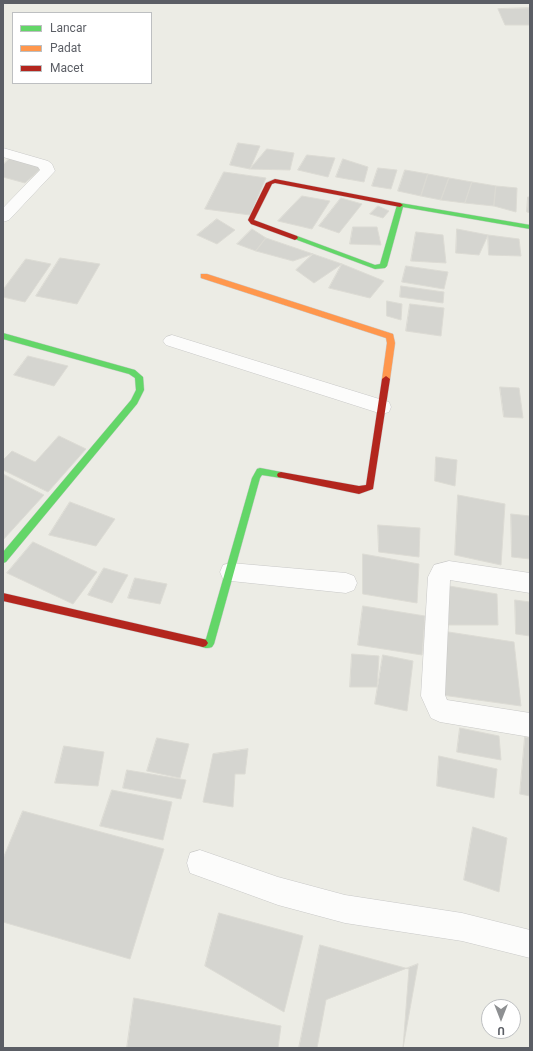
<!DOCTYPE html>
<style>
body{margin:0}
#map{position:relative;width:533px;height:1051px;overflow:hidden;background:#ecece5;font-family:Roboto,sans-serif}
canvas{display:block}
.frame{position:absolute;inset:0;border:4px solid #5b5e65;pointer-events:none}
.legend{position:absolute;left:12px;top:12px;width:140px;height:72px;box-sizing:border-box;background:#fff;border:1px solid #bdbfc1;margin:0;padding:5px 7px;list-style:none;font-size:12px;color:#5b5e65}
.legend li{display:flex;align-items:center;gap:8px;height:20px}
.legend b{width:20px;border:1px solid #bdbfc1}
.north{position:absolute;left:481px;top:999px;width:40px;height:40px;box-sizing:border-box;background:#fff;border:1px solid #bdbfc1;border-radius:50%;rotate:180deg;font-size:11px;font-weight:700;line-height:16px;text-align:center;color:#5b5e65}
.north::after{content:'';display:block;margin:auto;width:14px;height:18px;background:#8e9092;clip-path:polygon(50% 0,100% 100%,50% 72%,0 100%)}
</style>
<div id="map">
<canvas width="533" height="1051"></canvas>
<div class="frame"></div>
<ul class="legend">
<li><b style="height:5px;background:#63d668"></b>Lancar</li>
<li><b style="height:5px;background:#ff974d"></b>Padat</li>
<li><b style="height:5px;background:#b3261e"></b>Macet</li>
</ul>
<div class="north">U</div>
</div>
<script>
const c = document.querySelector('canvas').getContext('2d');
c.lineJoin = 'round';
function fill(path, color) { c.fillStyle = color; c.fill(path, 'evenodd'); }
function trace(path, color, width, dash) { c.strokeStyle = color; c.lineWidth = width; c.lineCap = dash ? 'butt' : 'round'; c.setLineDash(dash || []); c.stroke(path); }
const building = new Path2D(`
 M530,8V25H505L498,9Z
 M238,143L260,146L250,169L230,165Z
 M267,149L294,153L290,170L250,169Z
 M307,155L335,158L328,177L298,170Z
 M10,158L42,168L25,183L3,177V165Z
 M343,159L368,167L364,182L336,177Z
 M378,168L397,170L391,189L372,186Z
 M405,170L428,174L421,196L398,191Z
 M224,172L266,178L250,215L205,209Z
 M428,174L449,178L441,200L421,196Z
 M449,178L472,182L465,203L441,200Z
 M472,182L496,186L494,206L465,203Z
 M496,186L517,188L516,212L494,206Z
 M302,196L330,201L312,229L278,221Z
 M528,197H530V213L527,212Z
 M341,198L362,204L339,233L319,226Z
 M378,206L389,211L383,218L370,214Z
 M217,219L235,230L217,244L197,235Z
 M353,227H377L381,245L350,244Z
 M252,229L266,238L256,251L237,244Z
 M457,229L488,235L479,255L456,253Z
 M416,232L443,235L446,263L411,261Z
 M488,235L519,239L521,256L489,255Z
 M266,238L313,254L293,261L256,251Z
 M313,254L342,264L314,283L296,270Z
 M60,258L100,264L77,304L36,296Z
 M26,259L51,264L25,302L3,297V290Z
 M342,264L384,281L370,298L329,288Z
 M406,266L448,272L444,289L402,282Z
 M401,286L444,292L443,303L400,297Z
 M387,301L402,304L401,320L387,316Z
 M410,304L444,308L441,336L406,331Z
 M28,356L68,366L54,386L14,375Z
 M500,387L519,388L523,418L504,417Z
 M59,436L86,449L48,492L3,470V460L12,451L35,462Z
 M436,457L457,460L455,486L435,481Z
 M3,474L44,495L3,540Z
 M458,495L505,504L501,565L455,555Z
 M70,502L115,519L96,546L49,535Z
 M511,514L530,516V559L512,557Z
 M378,525L420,528L419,557L379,552Z
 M33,542L97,572L73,604L7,573Z
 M363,554L419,564L417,603L363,594Z
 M104,568L128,575L112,603L88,595Z
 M135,578L167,584L160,604L128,598Z
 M449,586L497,594L498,625H449Z
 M515,600L530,602V636L516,634Z
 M363,606L425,616L422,655L358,645Z
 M442,631L514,642L521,706L442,695Z
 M352,654L379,656L377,687H350Z
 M383,655L413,661L407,711L375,704Z
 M460,728L499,736L501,760L457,752Z
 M525,737L530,738V796L520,794Z
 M157,738L189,744L180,778L147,771Z
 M64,746L104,752L98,786L55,783Z
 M248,749L245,774H235L233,807L203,802L213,754Z
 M439,756L497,769L494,798L437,786Z
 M127,770L186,780L181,799L123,788Z
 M112,790L172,802L163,840L100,826Z
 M23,811L164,849L130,959L3,922V859Z
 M473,827L507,838L499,892L464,880Z
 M219,913L303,936L284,1012L205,966Z
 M320,945L409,969L403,1048H299Z
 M418,964L403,1048H317L326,1000Z
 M134,998L281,1026L278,1048H127Z`);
fill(building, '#d5d5d0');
trace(building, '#dcdbd4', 1);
const street = new Path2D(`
 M3,148L48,161L52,164L55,171L9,220L3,222V208L40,170L38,167L3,157Z
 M172,335L389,402L391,407L389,412L382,414L166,345L163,341L166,337Z
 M449,561L530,573V593L450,580L445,695L447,700L530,713V737L440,722L431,718L421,696L428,577L434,565Z
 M231,563L346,573L354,576L357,583L354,590L346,593L231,581L223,579L220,572L223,565Z
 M200,850L278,877L345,895L462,913L530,930V958L462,941L345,923L278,905L190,873L187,863L190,853Z`);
const fast = new Path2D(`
 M400,203L530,225V229L403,207L387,266L385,268L375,269L292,238L293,236H297L375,265L380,264L397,205Z
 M3,333L135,370L143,377L144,390L137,404L6,562L3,563V552L131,400L136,390L135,378L129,374L3,339Z
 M260,468L281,472L285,475L281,478L262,475L260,478L214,644L212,647C208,649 204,648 200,646L198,643L200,640L206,639L252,478L257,469Z`);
const slow = new Path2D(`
 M201,274H207L393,334L395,343L390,379L386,382L382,379L387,343L386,338L201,278Z`);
const jam = new Path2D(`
 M275,179L400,203L403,205L400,207L275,183L272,184L254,220L297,236L298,238L295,240L251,224L248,220L266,183Z
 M386,376L390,379L373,489L359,494L278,477L277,475L278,473L281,472L359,486L366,485L382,379Z
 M3,593L203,639L206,640L208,643L206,646L203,647L3,601Z`);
trace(street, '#c8c8c7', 1);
trace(fast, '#cbcbcb', 1);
trace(slow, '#cbcbcb', 1);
trace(jam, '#cbcbcb', 1);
fill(street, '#fcfcfb');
fill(fast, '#63d668');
fill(slow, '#ff974d');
fill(jam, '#b3261e');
</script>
